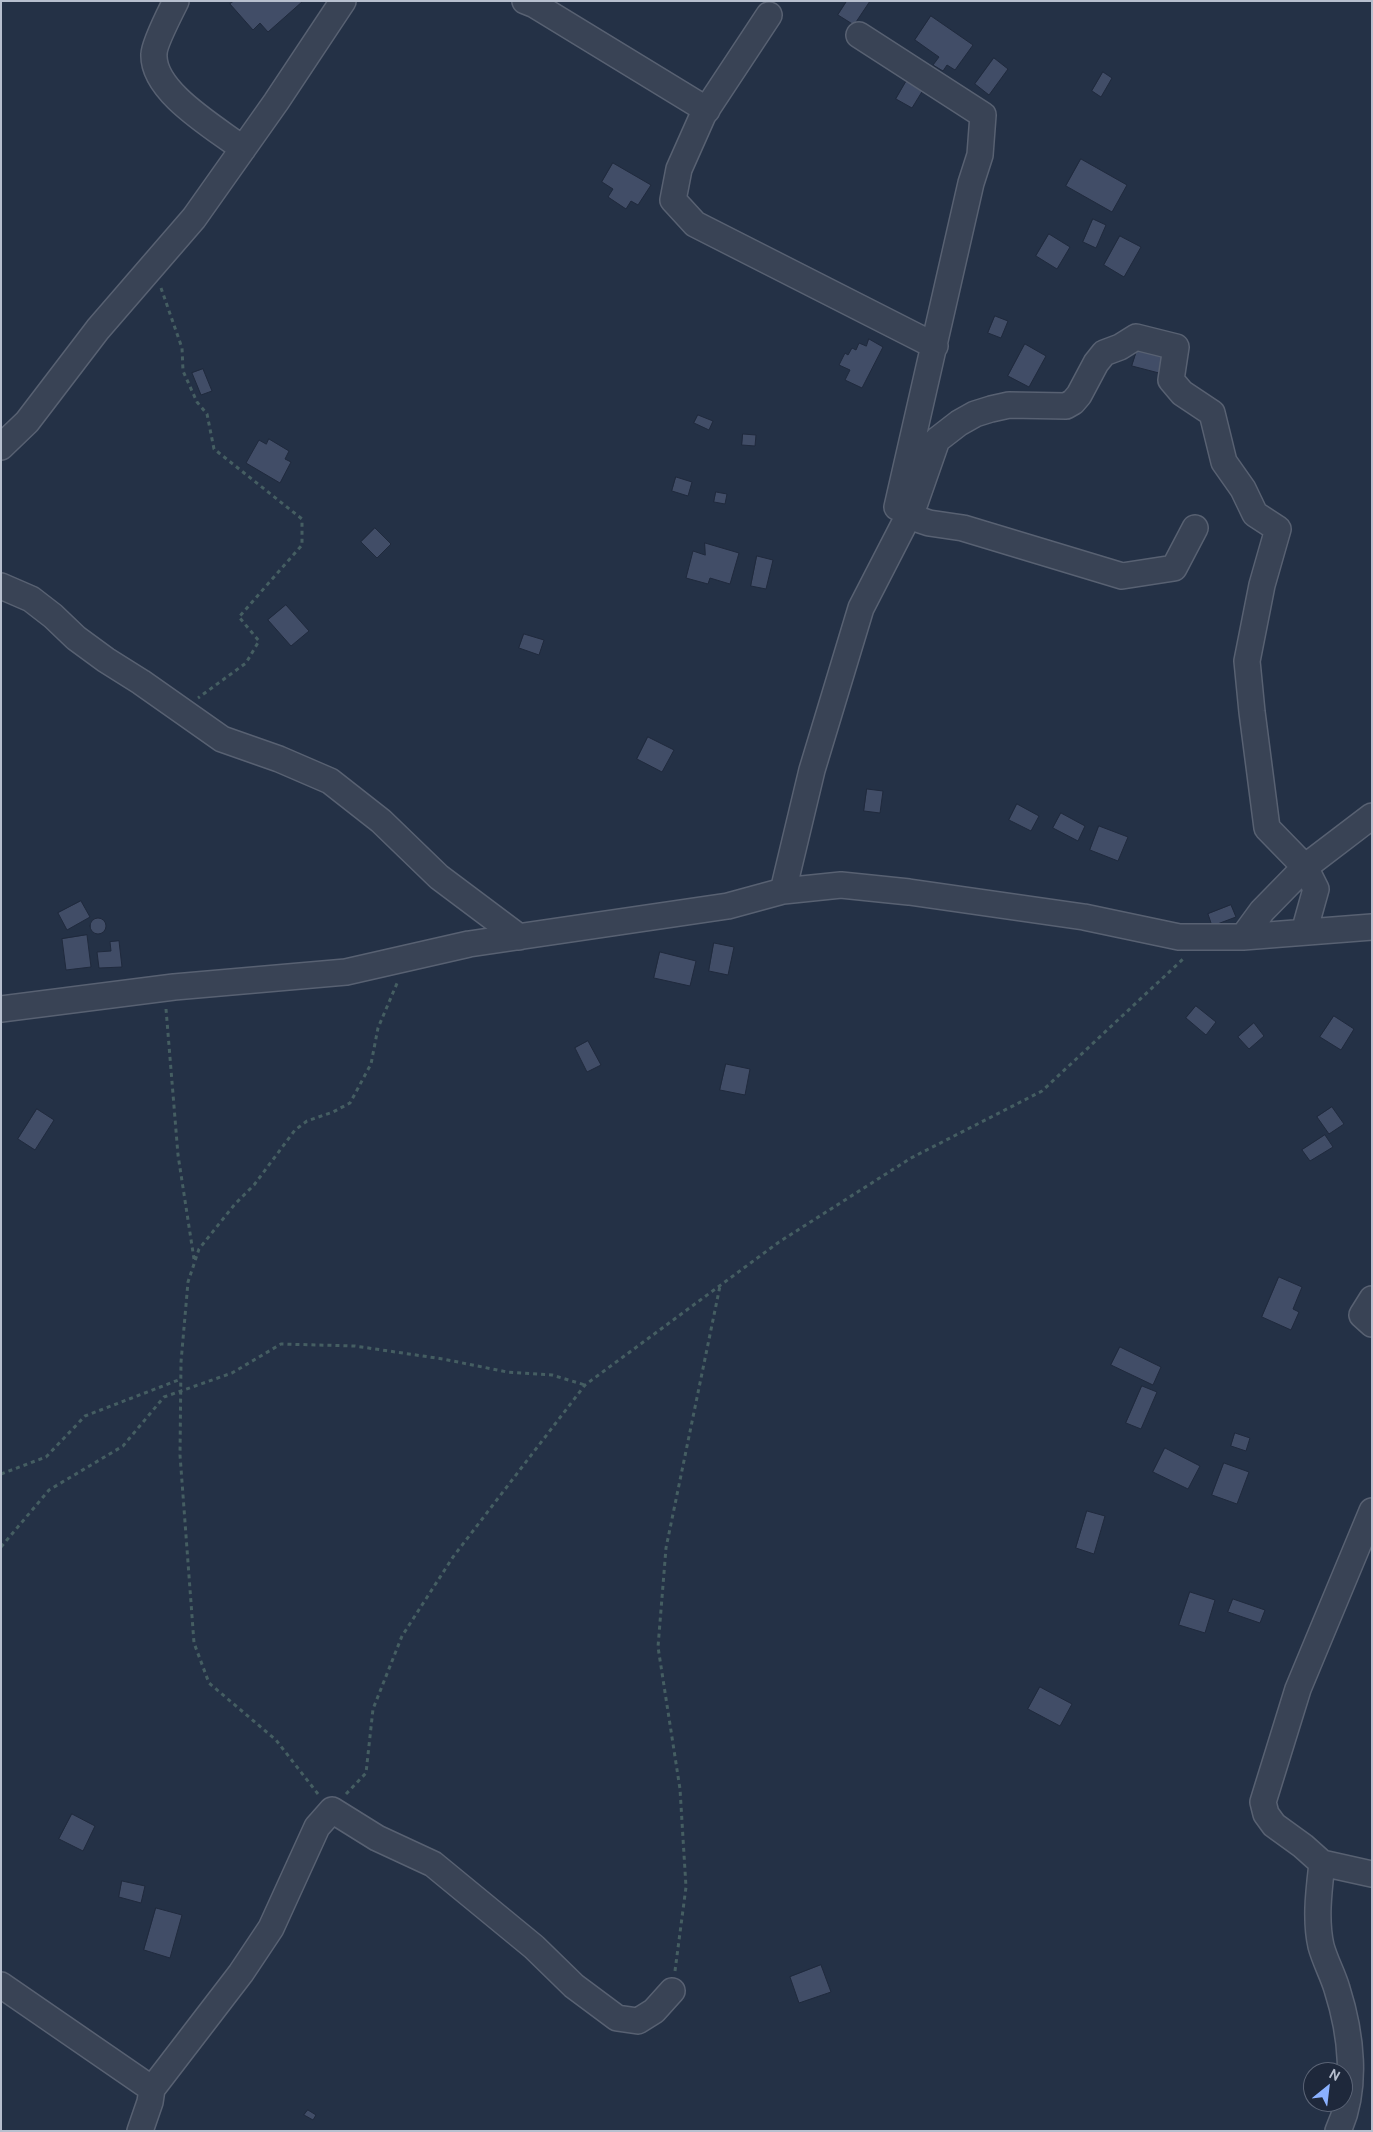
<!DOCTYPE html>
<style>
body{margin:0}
#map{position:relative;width:1373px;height:2132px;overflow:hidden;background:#243146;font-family:Cabin,sans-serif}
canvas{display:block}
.frame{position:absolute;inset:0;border:2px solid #b7bfce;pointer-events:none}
.north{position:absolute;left:1303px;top:2062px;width:50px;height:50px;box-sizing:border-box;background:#1e283b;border:1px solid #5b6476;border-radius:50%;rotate:29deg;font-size:14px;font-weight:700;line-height:20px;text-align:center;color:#b7bfce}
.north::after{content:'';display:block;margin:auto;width:18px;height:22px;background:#8bb1ff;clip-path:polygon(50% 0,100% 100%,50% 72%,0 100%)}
</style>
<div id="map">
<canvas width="1373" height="2132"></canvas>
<div class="frame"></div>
<div class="north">N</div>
</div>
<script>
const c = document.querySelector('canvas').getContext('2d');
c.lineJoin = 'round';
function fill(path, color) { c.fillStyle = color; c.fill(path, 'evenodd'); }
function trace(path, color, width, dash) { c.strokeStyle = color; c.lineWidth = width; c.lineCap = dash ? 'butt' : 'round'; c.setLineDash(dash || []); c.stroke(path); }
const building = new Path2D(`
 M234,1H303L268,32L260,23L253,30L230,4Z
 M847,1H870L854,25L838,15Z
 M931,16L973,45L955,70L947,65L943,71L933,65L939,57L915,40Z
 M994,58L1008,69L989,95L975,84Z
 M1103,72L1112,78L1101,97L1092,91Z
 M907,80L923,90L912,108L896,99Z
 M1081,159L1127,185L1112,212L1066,186Z
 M613,163L651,185L638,205L631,201L626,209L608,197L613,189L602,182Z
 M1093,219L1106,225L1096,248L1083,242Z
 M1049,234L1070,247L1057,269L1036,256Z
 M1120,236L1141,247L1124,277L1104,265Z
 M995,316L1008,321L1001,338L988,333Z
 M869,339L883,347L862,388L845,380L850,370L839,365L845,353L848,355L852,348L856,350L859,343L866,346Z
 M1025,344L1046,356L1029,387L1008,376Z
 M1139,344L1165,352L1159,373L1132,366Z
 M203,369L212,391L201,395L192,373Z
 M698,415L713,421L709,430L694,423Z
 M743,434L756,435L755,446L742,445Z
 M269,439L289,451L285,459L291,462L280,483L246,463L259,440L266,444Z
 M676,477L692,482L688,496L672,491Z
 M716,492L727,494L725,504L714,502Z
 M375,528L391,544L377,558L361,542Z
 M705,543L739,553L730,584L710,578L708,584L686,578L693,551L705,555Z
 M757,556L773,560L766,589L751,586Z
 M286,605L309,631L291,646L268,620Z
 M524,634L544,640L539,655L519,648Z
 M648,737L674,750L662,772L637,759Z
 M867,789L883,791L880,813L864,811Z
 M1017,804L1039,816L1031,831L1009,820Z
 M1061,813L1085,826L1078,841L1053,828Z
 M1099,826L1128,837L1118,861L1090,850Z
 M81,901L90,917L67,930L58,913Z
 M1231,905L1236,917L1212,926L1208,914Z
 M90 926a8 8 0 1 1 16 0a8 8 0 1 1-16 0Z
 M87,935L91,967L66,970L62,939Z
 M119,941L122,967L99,968L97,952L111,951L110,942Z
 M714,943L734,947L728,975L709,971Z
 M660,952L696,961L690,986L654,978Z
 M1196,1006L1216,1022L1206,1035L1186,1018Z
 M1334,1016L1354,1029L1341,1050L1320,1037Z
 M1254,1023L1264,1036L1249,1049L1238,1037Z
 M588,1041L601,1065L587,1072L575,1048Z
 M726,1064L750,1069L745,1095L720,1090Z
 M1332,1107L1344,1124L1329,1134L1317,1117Z
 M37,1109L54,1120L35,1150L18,1139Z
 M1325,1135L1333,1147L1310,1161L1302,1150Z
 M1279,1277L1302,1287L1293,1309L1299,1312L1291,1330L1262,1317Z
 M1120,1347L1161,1367L1153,1385L1111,1365Z
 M1142,1386L1157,1392L1141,1429L1126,1423Z
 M1235,1433L1250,1438L1246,1451L1231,1446Z
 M1165,1448L1200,1466L1188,1489L1153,1472Z
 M1224,1463L1249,1472L1237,1504L1212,1495Z
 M1087,1511L1105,1516L1094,1554L1076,1548Z
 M1190,1592L1215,1600L1205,1633L1179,1625Z
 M1233,1599L1265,1610L1260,1623L1228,1612Z
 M1040,1687L1072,1704L1060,1726L1028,1709Z
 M72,1814L95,1826L83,1851L59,1839Z
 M122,1881L145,1886L141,1903L119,1897Z
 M156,1908L182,1915L170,1958L144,1950Z
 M821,1965L831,1992L799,2003L790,1977Z
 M308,2110L316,2115L313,2120L304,2115Z`);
fill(building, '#414d67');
trace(building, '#202a3d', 1);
const minor = new Path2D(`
 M176,1C171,11 154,44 154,54C152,92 216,128 243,149
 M525,1L535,5L707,110
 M769,15L703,115L679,169L673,200L695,224L935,346
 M859,35L983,115L980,155L971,183L897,507
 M1,447L27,422L98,329L194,218L276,102L343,1
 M908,516L929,523L963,528L1122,576L1174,568L1195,528
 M1,586L31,599L53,616L76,638L106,660L141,682L222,739L279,759L330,781L381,821L439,877L519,937
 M783,891L812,770L861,608L915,503L937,440L959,423L975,414L991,409L1009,405L1066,406L1073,402L1079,395L1096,363L1104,353L1120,347L1136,337L1176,347L1171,380L1182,393L1212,413L1224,462L1243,489L1255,514L1278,529L1262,585L1247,661L1252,712L1267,828L1305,867L1316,889L1304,932
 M1243,937L1262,911L1305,867L1372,816
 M1,1009L174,987L346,972L469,944L728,906L783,891L841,885L909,892L1084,917L1179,937H1243L1372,927
 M1372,1299L1362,1315L1372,1324
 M1372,1511L1298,1689L1263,1802L1266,1814L1274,1825L1303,1846L1322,1863L1372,1874
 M1322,1863C1319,1890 1315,1919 1321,1946C1325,1961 1333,1975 1337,1989C1351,2033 1358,2088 1338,2131
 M1,1985L152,2089
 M140,2131L150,2102L152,2089L241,1973L271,1928L317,1827L332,1810L377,1838L433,1864L534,1947L574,1986L617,2018L638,2021L654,2011L672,1991`);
trace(minor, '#586172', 28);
trace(new Path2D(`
 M161,288L182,348L183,371L197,402L207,414L214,449L302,519V545L239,617L259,641L246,663L198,698
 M166,1009L178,1155L194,1259
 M1,1474L46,1457L85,1416L181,1379
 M1,1547L49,1490L123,1446L164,1397L232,1373L281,1344L355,1346L443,1359L507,1372L552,1375L585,1385
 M318,1794L276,1740L209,1683L194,1643L180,1455L181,1362L188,1282L199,1249L235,1204L254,1185L295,1130L307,1121L333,1112L350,1103L371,1064L378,1028L398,981
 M346,1794L366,1773L373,1709L402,1636L453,1557L585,1385L779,1242L911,1158L1042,1091L1183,959
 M675,1971L686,1887L680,1789L658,1647L666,1548L720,1286`), '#455e62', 3, [4, 4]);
trace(minor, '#394355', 25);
</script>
